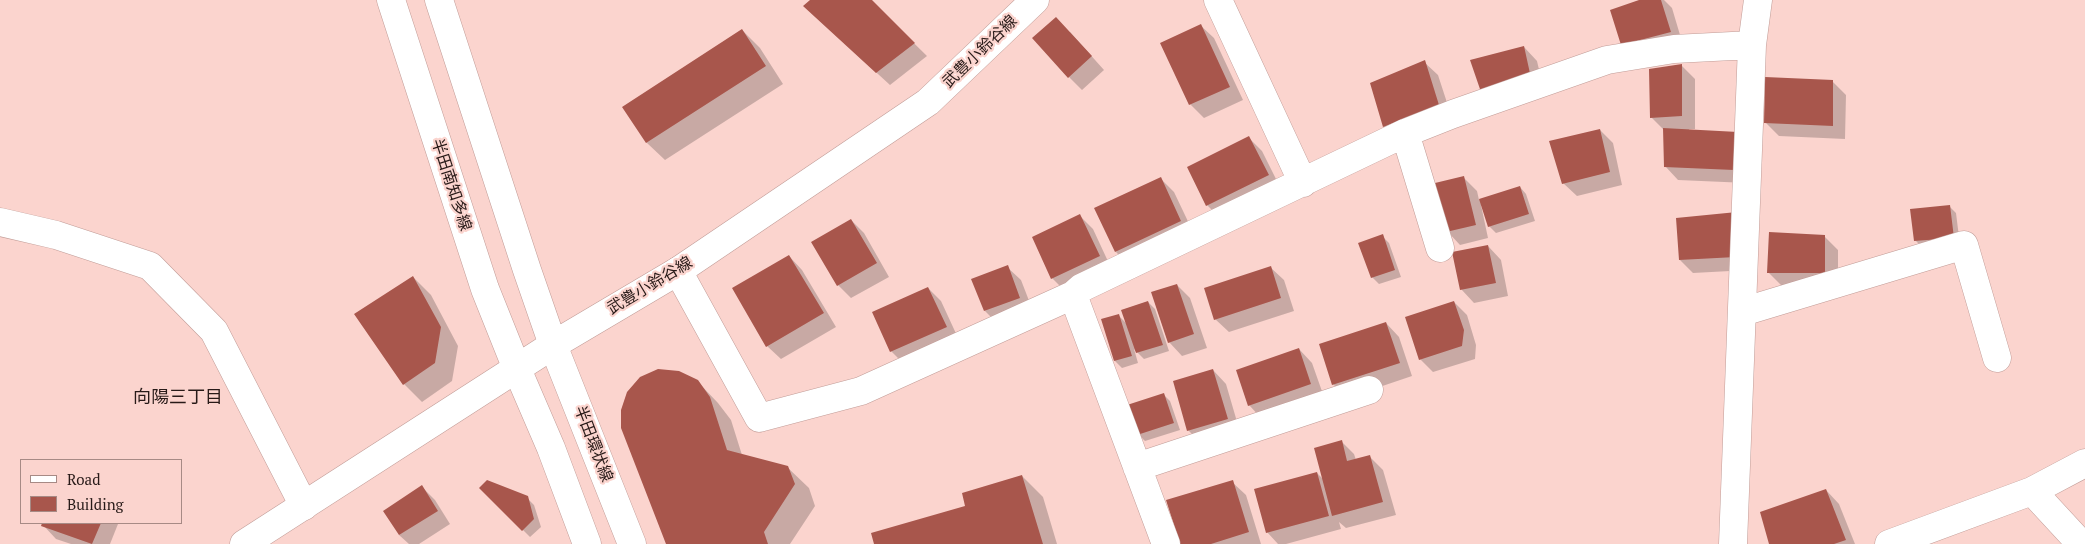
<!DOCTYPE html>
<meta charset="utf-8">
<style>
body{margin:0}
#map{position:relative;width:2085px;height:544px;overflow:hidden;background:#fbd4ce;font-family:"PT Serif",serif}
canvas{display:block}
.legend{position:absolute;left:20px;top:459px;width:162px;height:65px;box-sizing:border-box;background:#fbd4ce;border:1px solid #a78a85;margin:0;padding:6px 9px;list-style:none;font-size:15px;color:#281a18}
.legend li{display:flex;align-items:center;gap:10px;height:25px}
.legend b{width:25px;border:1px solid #a78a85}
</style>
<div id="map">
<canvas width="2085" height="544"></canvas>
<ul class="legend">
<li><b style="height:6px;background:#fff"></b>Road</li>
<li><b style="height:14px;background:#a8564c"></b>Building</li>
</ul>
</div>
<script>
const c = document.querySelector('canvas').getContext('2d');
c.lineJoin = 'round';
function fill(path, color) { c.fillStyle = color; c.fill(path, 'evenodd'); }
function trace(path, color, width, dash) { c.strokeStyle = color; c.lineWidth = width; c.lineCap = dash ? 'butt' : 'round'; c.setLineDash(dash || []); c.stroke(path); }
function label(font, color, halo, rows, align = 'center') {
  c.font = font + ' "PT Serif","Noto Sans JP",serif'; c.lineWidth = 4.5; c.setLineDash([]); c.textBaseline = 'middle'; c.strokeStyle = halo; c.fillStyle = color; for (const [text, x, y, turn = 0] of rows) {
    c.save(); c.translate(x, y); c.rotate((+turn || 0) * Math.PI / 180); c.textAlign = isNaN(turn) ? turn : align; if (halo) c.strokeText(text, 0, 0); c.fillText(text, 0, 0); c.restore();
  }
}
fill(new Path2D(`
 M812,0H870L927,56L890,85L818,19Z
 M1642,0H1664L1672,8L1683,45L1622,44Z
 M1200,25L1214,38L1243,100L1204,118L1190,104Z
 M742,30L760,48L783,84L665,160L647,143L624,107Z
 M1070,32L1104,70L1082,90L1069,77Z
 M1524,47L1537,61L1544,91L1472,60Z
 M1424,62L1438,75L1452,118L1398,140L1384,127L1371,83Z
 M1682,66L1695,79V129H1689V131L1738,134L1747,183L1678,180L1665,166V131L1651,117Z
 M1832,81L1846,95L1845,139L1779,136L1766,123Z
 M1600,130L1613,143L1622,185L1577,196L1563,183Z
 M1249,138L1262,151L1281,189L1220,218L1207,205Z
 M1160,178L1174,192L1194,234L1129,265L1116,252Z
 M1464,178L1477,191L1479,200L1520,187L1526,194L1535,221L1496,233L1489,226L1482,205H1481L1488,238L1460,245L1447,231Z
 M1949,206L1956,213L1960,245L1922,247L1915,240Z
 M1080,216L1093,229L1112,270L1065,291L1052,278Z
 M1678,219L1749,270L1693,273L1680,260Z
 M851,220L864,233L889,277L851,298L838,285Z
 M1382,236L1389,243L1401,277L1379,284L1372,277Z
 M1825,237L1838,250V286H1782L1768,272Z
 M1488,246L1501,260L1508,296L1474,303L1461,289Z
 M789,256L802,270L836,327L781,359L767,346Z
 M1007,267L1021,280L1033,311L998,324L985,311Z
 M1270,267L1284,280L1294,311L1229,332L1215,319Z
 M413,277L431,295L458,346L452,381L422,402L404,384Z
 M1177,285L1190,298L1207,348L1182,356L1169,342Z
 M928,288L941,301L959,340L904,364L891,351Z
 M1148,302L1155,309L1169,351L1144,359L1134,349L1138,363L1122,368L1115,361L1119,316L1128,325Z
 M1454,302L1467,315L1476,345L1475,359L1433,372L1420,359Z
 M1386,323L1399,337L1412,376L1347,398L1333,384Z
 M1299,349L1312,363L1324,397L1262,419L1249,405Z
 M1213,370L1226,384L1240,432L1202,444L1188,430Z
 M697,381L718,403L731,420L742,455L787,467L809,488L815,506L790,544H668Z
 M1163,394L1170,401L1180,430L1145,441L1138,434Z
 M1341,441L1354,454L1356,460L1370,457L1383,470L1396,515L1346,528L1339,522L1341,529L1286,544H1278L1267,532L1317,473L1324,480Z
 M1022,476L1043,497L1057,544H876L967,506Z
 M1232,482L1246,495L1261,544H1181Z
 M422,487L435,500L450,524L419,544H409L399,535Z
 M481,488L527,498L534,505L541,527L530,537Z
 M1826,490L1839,504L1855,544H1770Z
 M44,523H117L118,524L110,544H71L56,539L43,525Z`), '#0003');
fill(new Path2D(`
 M810,0H872L915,43L876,73L803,6Z
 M1639,0H1661L1671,32L1621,45L1610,10Z
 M1056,17L1092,56L1068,78L1032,38Z
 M1201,24L1230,87L1189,105L1160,43Z
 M742,29L766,66L646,143L622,107Z
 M1524,46L1531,78L1481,92L1470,60Z
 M1425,60L1439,105L1383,127L1370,83Z
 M1682,64V116L1650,118L1649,69Z
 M1765,77L1833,80V126L1764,123Z
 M1663,128L1738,132L1734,170L1664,167Z
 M1600,129L1610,172L1562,184L1549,141Z
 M1249,136L1269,175L1206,206L1187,167Z
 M1464,176L1476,225L1446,232L1435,183Z
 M1161,177L1181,221L1115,252L1094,208Z
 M1520,186L1529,214L1488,227L1479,199Z
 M1950,205L1954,238L1914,241L1910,209Z
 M1737,212L1736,257L1679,260L1676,218Z
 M1080,214L1100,256L1051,279L1032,237Z
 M851,219L877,263L837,286L811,242Z
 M1769,232L1825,235V273H1767Z
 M1383,234L1395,270L1371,278L1358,243Z
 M1488,245L1496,283L1460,290L1452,252Z
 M789,255L824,313L766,347L732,288Z
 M1008,265L1020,298L984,311L971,279Z
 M1271,266L1281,298L1214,320L1204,288Z
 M413,276L441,327L435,363L403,385L354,314Z
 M1177,284L1194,334L1168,343L1151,292Z
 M928,287L947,327L890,352L872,312Z
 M1148,301L1163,345L1136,353L1121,310Z
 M1454,301L1464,330L1462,346L1419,360L1405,317Z
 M1119,314L1132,356L1114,361L1101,319Z
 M1386,322L1400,363L1332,385L1319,344Z
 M1299,348L1311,384L1248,406L1236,370Z
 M658,369L679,371L698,380L710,397L727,450L788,466L795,484L764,532L768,544H666L621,428V410L627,392L640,377Z
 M1213,369L1228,419L1187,431L1173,381Z
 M1164,393L1174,423L1137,435L1127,405Z
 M1342,440L1347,461L1370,455L1383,502L1332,516L1314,448Z
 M1317,472L1329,516L1266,533L1254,489Z
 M1022,475L1043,544H874L871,533L965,506L962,493Z
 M487,480L528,496L534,519L522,531L479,488Z
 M1233,480L1249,532L1211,544H1180L1166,500Z
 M422,485L438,511L399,535L383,511Z
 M1826,489L1846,540L1834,544H1769L1760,512Z
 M42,523H101L92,544L41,526Z`), '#a8564c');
const street = new Path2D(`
 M1218,0L1303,183
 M1405,133L1440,248
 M0,222L56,235L150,266L214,331L304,506
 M678,271L759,418L861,391L1073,295L1081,288L1405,133L1453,114L1607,60L1674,49L1752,45
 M1073,295L1166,544
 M1742,312L1964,245L1997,358
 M1137,467L1369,390
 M2032,491L2081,544
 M1733,544L1752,45L1758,0
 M1889,544L2032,491L2085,463`);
const secondary = new Path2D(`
 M553,345L632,544
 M517,369L551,448L587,544`);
const primary = new Path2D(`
 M391,0L485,289L517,369
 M439,0L527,270L553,345
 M244,544L553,345L678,271L928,102L1035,0`);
trace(street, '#c19c97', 29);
trace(secondary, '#c19c97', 29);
trace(primary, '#c19c97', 29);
trace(street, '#fff', 28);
trace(secondary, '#fff', 28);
trace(primary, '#fff', 28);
label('16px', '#281a18', '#fbd4ce', [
 ["武豊小鈴谷線",980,52,-44],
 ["半田南知多線",451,185,72],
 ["武豊小鈴谷線",650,286,-31],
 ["半田環状線",593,444,69]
]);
label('18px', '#281a18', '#fbd4ce', [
 ["向陽三丁目",178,398]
]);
</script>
